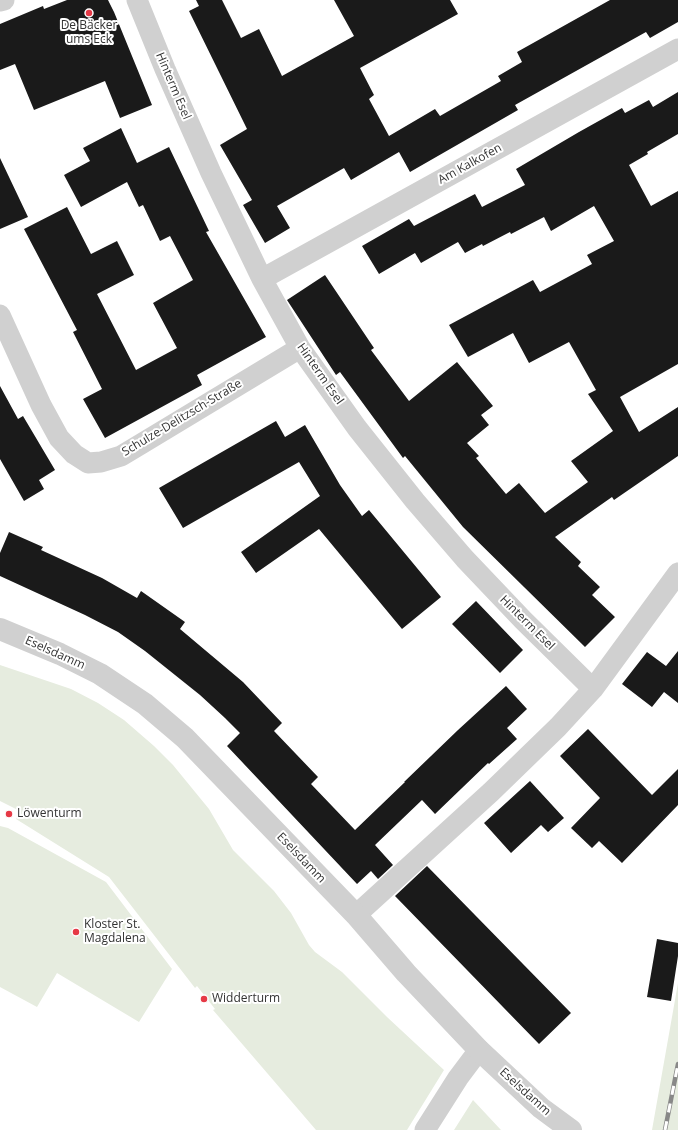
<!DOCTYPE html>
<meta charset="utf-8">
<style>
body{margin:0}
canvas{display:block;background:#fff}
</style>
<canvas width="678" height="1130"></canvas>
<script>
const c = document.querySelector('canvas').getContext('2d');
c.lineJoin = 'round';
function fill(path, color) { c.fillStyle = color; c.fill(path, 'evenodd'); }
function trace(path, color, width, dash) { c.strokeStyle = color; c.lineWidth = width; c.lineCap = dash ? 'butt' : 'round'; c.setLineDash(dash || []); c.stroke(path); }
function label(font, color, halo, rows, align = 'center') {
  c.font = font + ' "Open Sans",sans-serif'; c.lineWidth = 4; c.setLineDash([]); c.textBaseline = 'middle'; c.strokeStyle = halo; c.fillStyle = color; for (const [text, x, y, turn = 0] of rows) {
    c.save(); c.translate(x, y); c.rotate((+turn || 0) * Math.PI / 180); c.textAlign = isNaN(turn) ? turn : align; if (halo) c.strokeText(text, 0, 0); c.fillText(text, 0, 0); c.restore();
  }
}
fill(new Path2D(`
 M0,665L71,689L98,703L124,720L154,746L173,765L209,809L233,850L274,891L291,913L309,945L315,952L342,972L387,1017L444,1070L407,1130H316L213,1010L215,1009L197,986L195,988L109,877L16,819L20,811L0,801Z
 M0,826L8,828L106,882L172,969L139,1022L57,973L37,1007L0,987Z
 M678,983V1130H652Z
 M473,1100L501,1130H454Z`), '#e6ecdf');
fill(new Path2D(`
 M67,0H108L114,12L152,105L120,118L105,81L34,110L15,64L0,70V24L43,6L44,9Z
 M196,0H222L241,38L259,29L282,76L354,36L334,0H450L458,14L360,68L374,95L369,99L389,136L435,109L440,116L501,81L498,76L522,62L517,52L610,0H678V22L650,38L646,32L515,105L518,110L410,172L399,152L351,180L344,168L277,206L290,228L265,243L243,205L252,200L220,145L247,129L189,11L199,6Z
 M678,92V134L647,152L648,154L629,165L651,206L678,191V364L620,397L639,432L678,407V456L614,500L612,497L555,537L581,562L578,566L600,587L592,595L615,617L585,647L463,527L405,456L403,458L340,372L336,375L287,300L325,275L374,348L371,350L409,401L457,362L493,406L481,415L489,425L467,443L479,456L476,458L506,494L519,483L545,513L588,482L571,461L613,431L588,394L596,390L569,342L529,363L513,333L468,357L449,325L533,280L540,292L592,264L587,255L614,241L594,206L551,231L544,217L511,234L510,232L483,246L482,244L465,253L458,242L421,263L415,253L379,274L362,246L409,219L414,226L475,194L482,207L525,185L516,169L579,132L622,108L625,113L649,100L653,107Z
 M121,128L137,163L169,147L209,231L206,232L266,337L197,375L202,385L105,438L83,399L102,389L73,332L77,330L24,229L67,207L91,254L117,241L134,275L97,294L136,370L177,348L153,303L193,280L170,236L160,241L143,205L139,207L127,182L81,207L64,175L90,161L83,148Z
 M0,158L28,217L0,229Z
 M0,386L18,419L23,416L55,470L39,480L44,489L24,501L0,459Z
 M276,421L285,437L305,425L340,485L362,516L369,510L441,597L402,629L319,529L256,573L241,552L320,496L299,462L183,528L159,488Z
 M9,532L43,547L41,550L102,578L137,598L141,591L185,622L180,629L243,682L282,723L274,731L318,777L311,784L355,830L405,782H404L458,730L506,686L527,709L507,728L517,739L489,764L488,763L435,814L422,800L375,845L393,865L378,879L371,871L357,884L227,746L240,733L225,718L200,695L145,651L118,632L85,615L0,576V553Z
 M476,601L523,650L500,673L452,624Z
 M678,651V703L664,692L652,707L622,684L647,652L666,666Z
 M588,729L652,795L678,769V805L622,863L599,841L592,848L571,828L600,798L560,756Z
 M530,781L564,818L548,832L541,825L511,853L484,823Z
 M427,866L571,1013L539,1044L395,896Z
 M657,939L678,943V956L671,1001L647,997Z`), '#1a1a1a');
trace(new Path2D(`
 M137,0L165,69L211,173L262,279L300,348L357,428L415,501L465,559L523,620L593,689
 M0,1L4,0
 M262,279L678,49
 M0,315L41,405L59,438L74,454L88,463L101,462L121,456L141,444L300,348
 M356,915L491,792L558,727L593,689L678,573
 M425,1130L458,1078L479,1050`), '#d0d0d0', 21);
trace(new Path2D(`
 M0,629L60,654L100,674L145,704L185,738L356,915L406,973L479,1050L541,1108L571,1130`), '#d0d0d0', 22);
const rail = new Path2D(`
 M665,1130L678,1064`);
trace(rail, '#888', 4.5);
trace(rail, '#fff', 3, [9]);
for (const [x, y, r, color] of [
 [89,13,4,"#e63946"],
 [9,814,4,"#e63946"],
 [76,932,4,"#e63946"],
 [204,999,4,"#e63946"]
]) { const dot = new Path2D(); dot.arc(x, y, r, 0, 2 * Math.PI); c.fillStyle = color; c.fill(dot); trace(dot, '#fff', 1.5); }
label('12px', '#333', '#fff', [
 ["De Bäcker",89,26,"center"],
 ["ums Eck",89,40,"center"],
 ["Löwenturm",17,814],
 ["Kloster St.",84,925],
 ["Magdalena",84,939],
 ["Widderturm",212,999]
], 'left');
label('12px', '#333', '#fff', [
 ["Hinterm Esel",173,86,67],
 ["Am Kalkofen",470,164,-29],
 ["Hinterm Esel",320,374,55],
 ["Schulze-Delitzsch-Straße",182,418,-31],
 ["Hinterm Esel",527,623,45],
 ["Eselsdamm",55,653,24],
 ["Eselsdamm",301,858,46],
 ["Eselsdamm",525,1092,42]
]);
</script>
